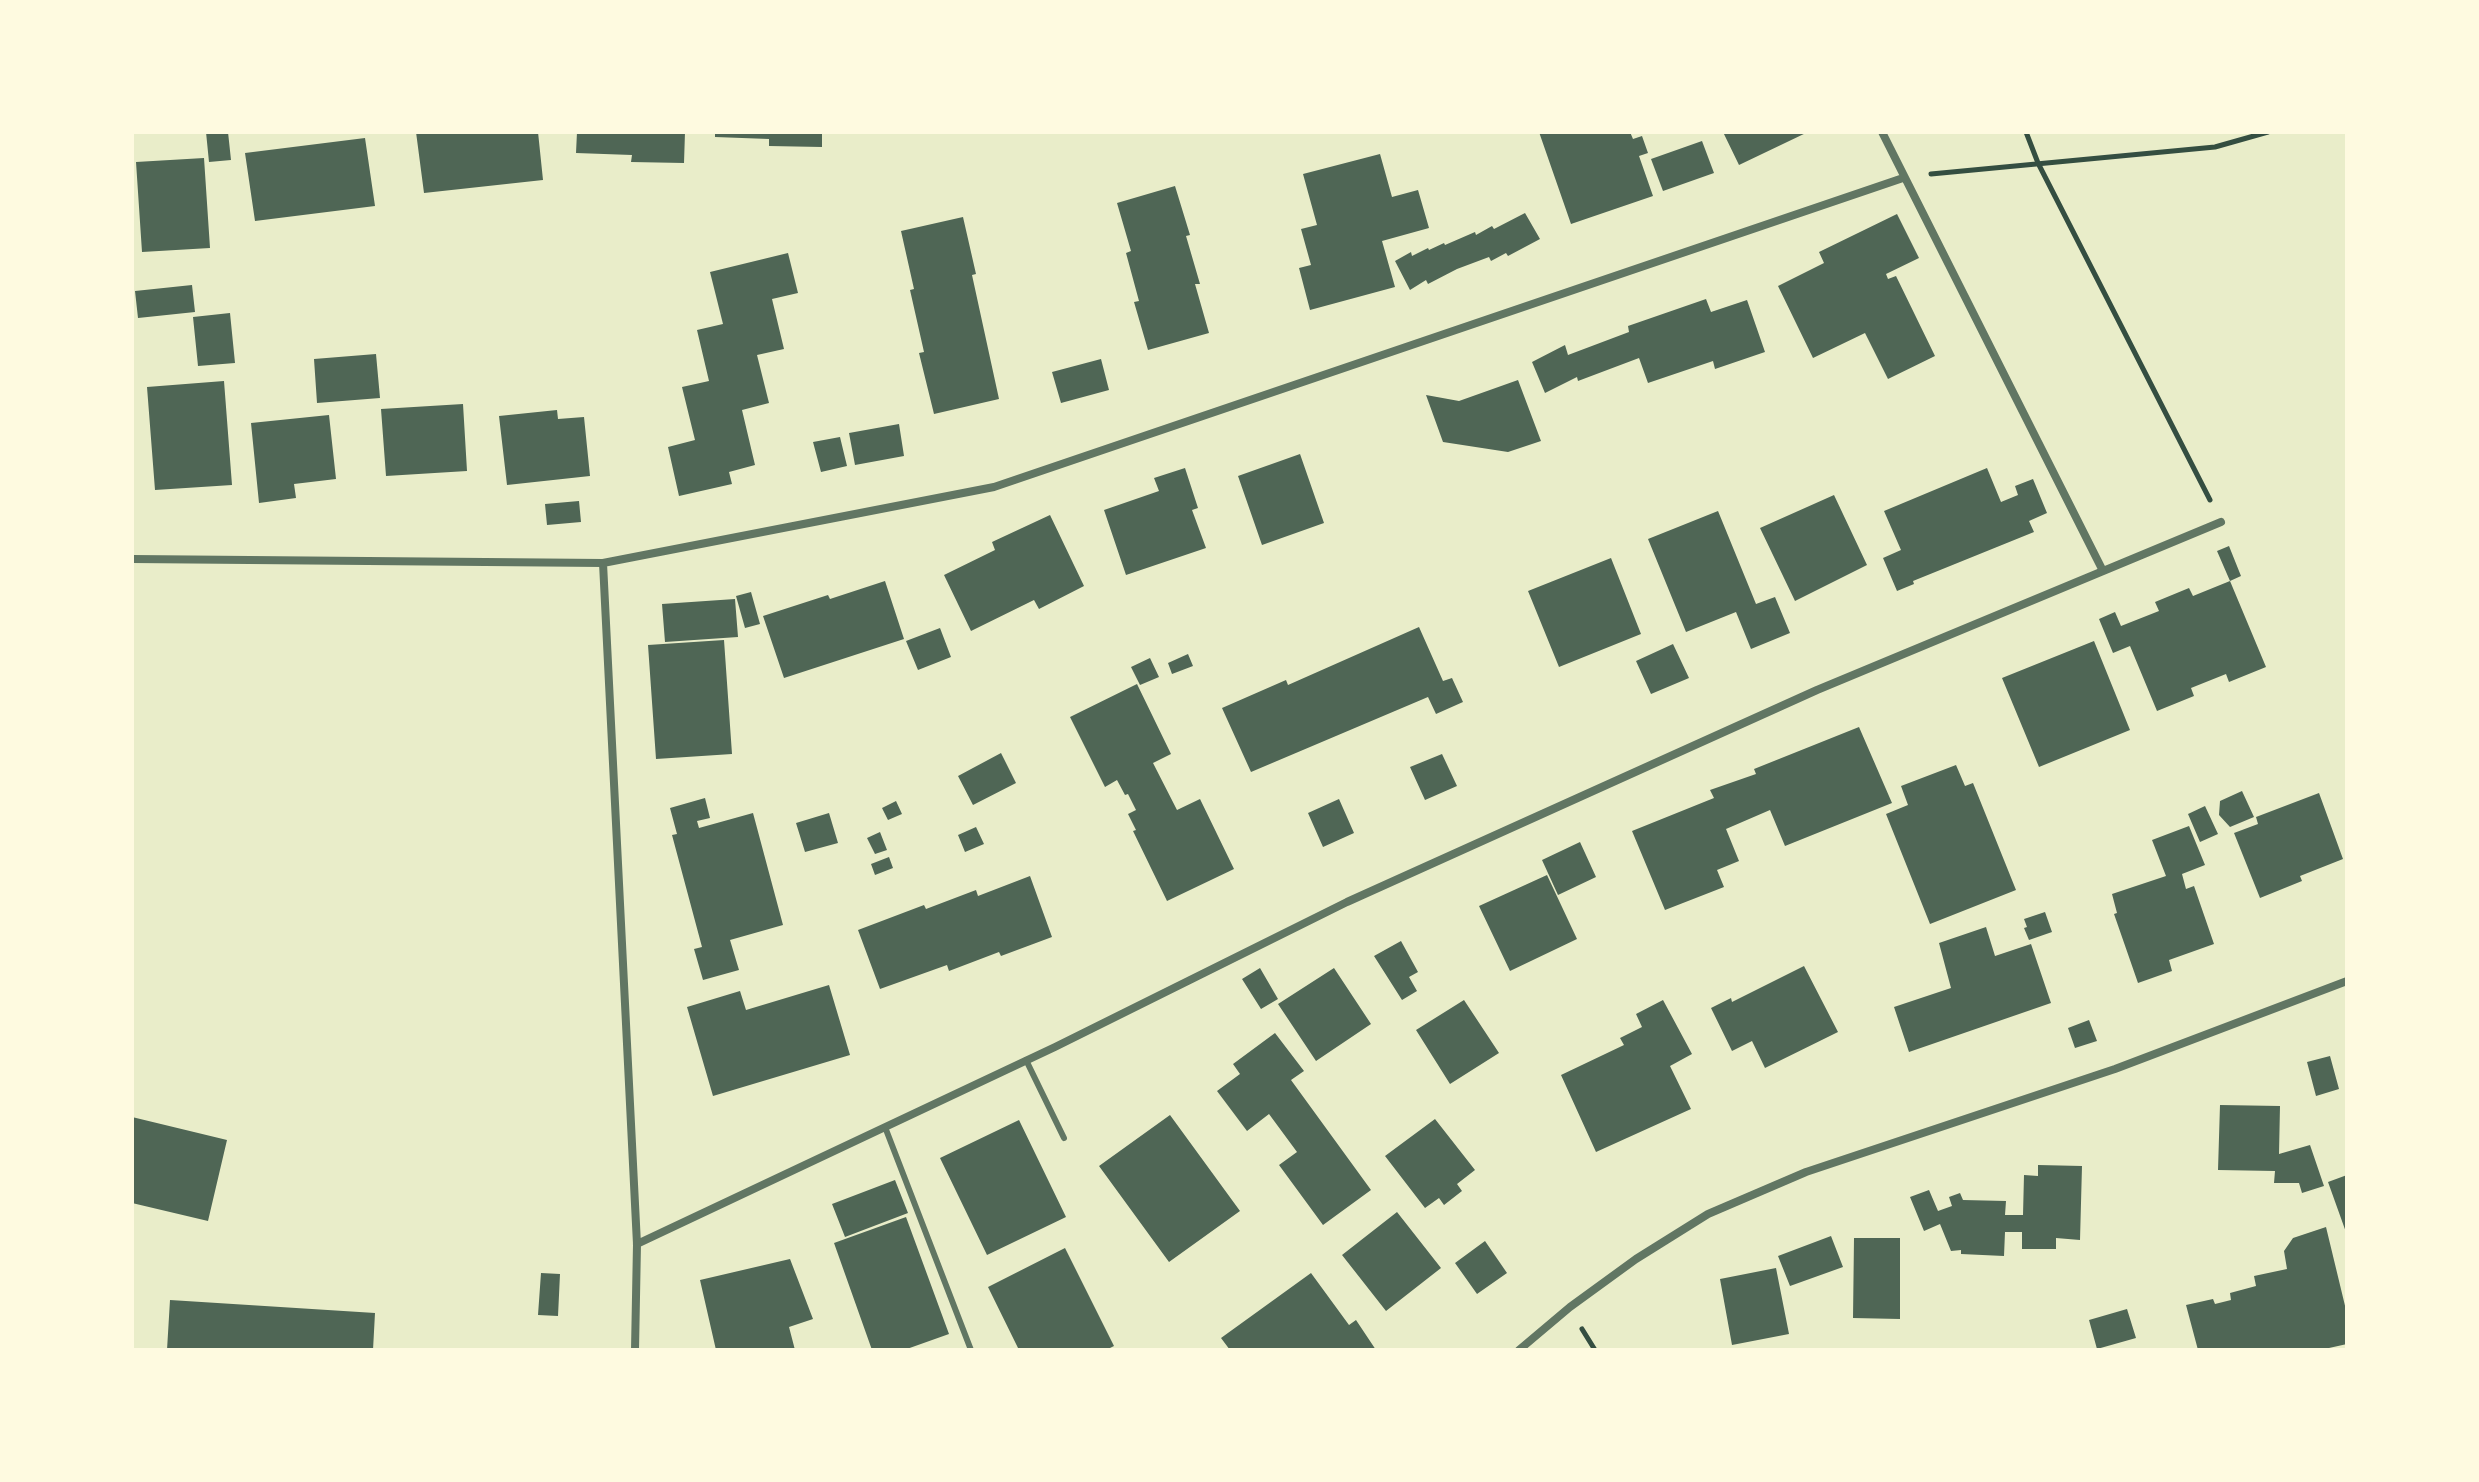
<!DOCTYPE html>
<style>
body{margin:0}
#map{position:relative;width:2479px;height:1482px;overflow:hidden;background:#e9edc9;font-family:"Asap Condensed",sans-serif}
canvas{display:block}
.frame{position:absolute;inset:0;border:134px solid #fefae0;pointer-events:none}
</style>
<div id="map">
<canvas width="2479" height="1482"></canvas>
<div class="frame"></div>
</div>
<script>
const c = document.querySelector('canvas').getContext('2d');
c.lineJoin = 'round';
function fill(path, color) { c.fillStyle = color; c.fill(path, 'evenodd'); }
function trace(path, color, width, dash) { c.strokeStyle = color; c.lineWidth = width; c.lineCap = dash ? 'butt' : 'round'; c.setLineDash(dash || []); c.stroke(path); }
fill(new Path2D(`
 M206,132H228L231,160L209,162Z
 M416,132H538L543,180L424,193Z
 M577,132H685L684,163L631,162L632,155L576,153Z
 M715,132H822V147L769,146V139L715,137Z
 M1539,132H1630L1633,139L1642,136L1648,153L1639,156L1653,196L1571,224Z
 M1723,132H1808L1739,165Z
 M365,138L375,206L255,221L245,153Z
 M1702,141L1714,173L1663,191L1651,159Z
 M1380,154L1392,197L1418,190L1429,228L1382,241L1395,287L1310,310L1299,268L1311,265L1301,229L1317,225L1303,174Z
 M204,158L210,248L142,252L136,162Z
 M1175,186L1190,235L1186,236L1200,284H1195L1209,333L1148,350L1134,302L1139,301L1126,253L1131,251L1117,203Z
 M1525,213L1540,239L1508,256L1506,253L1491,261L1489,257L1457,269L1428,284L1426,280L1410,290L1395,261L1411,252L1412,256L1428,248L1429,250L1444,243L1445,245L1475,232L1476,235L1492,226L1494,229Z
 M1897,214L1919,258L1886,274L1888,279L1896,276L1935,356L1888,379L1865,333L1813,358L1778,286L1824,263L1819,252Z
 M963,217L976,274L972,275L999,399L934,414L919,353L924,352L910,290L914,289L901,231Z
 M788,253L798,293L772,299L784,349L757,355L769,403L742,410L755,465L729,472L732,484L679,496L668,447L695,440L682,387L709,381L697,330L723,324L710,272Z
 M192,285L195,312L138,318L135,291Z
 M1706,299L1711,312L1747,300L1765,352L1715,369L1713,361L1648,383L1639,358L1578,381L1577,377L1545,393L1532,362L1565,345L1568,355L1629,332L1628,326Z
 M230,313L235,363L198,366L193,317Z
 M376,354L380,398L317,403L314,359Z
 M1101,359L1109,390L1061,403L1052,372Z
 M1518,380L1541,441L1508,452L1443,442L1426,395L1459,401Z
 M224,381L232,485L155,490L147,387Z
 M463,404L467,471L386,476L381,409Z
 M557,410L558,419L584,417L590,476L507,485L499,416Z
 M329,415L336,479L294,484L296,498L259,503L251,423Z
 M899,424L904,456L855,465L849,433Z
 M840,437L847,466L821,472L813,442Z
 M1300,454L1324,523L1262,545L1238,476Z
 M1185,468L1198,508L1192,510L1206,548L1126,575L1104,510L1159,491L1154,478Z
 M1987,468L2001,502L2018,495L2015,486L2033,479L2047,513L2029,521L2034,532L1913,581L1914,584L1897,591L1883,558L1901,550L1884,511Z
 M1834,495L1867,565L1795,601L1760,528Z
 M579,501L581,522L547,525L545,504Z
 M1718,511L1756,604L1775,597L1790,633L1751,649L1736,612L1686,632L1648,539Z
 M1050,515L1084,586L1039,609L1034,600L971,631L944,575L995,550L992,542Z
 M2229,546L2241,576L2230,581L2217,551Z
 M1611,558L1641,634L1559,667L1528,591Z
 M885,581L904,639L784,678L763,616L828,595L830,599Z
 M2230,581L2266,667L2229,682L2226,674L2191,688L2194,696L2157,711L2130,646L2113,653L2099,619L2115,612L2121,626L2159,611L2155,602L2189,588L2193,596Z
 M751,592L760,624L745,628L736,596Z
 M735,599L738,637L665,642L662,604Z
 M1419,627L1443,681L1452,678L1463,702L1436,714L1428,697L1251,772L1222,708L1286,680L1288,685Z
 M940,628L951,657L918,670L906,641Z
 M724,640L732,754L656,759L648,645Z
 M2094,641L2130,730L2039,767L2002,678Z
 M1673,644L1689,678L1651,694L1636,661Z
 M1188,654L1193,666L1172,674L1168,663Z
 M1150,658L1159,677L1140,685L1131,667Z
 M1137,684L1171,754L1153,763L1177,810L1200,799L1234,869L1167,901L1133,831L1136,830L1128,814L1136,810L1128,794L1125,795L1117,780L1105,787L1070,717Z
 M1859,727L1892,803L1785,846L1770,810L1726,829L1739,861L1717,870L1724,887L1665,910L1632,831L1714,798L1710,790L1756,774L1754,769Z
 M1001,753L1016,783L973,805L958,776Z
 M1442,754L1457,786L1425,800L1410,767Z
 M1956,765L1965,786L1973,783L2016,890L1930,924L1886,814L1908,805L1901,786Z
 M2242,791L2254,817L2230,827L2219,815L2220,801Z
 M2319,793L2343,859L2300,876L2302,881L2260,898L2234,833L2258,824L2256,817Z
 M705,798L710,818L697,821L699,828L753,813L783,925L730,940L739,970L703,980L694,949L702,947L672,835L677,834L670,808Z
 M1339,799L1354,833L1323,847L1308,813Z
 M896,801L902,814L888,820L882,808Z
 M2205,806L2218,834L2200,842L2188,814Z
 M829,813L838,843L805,852L796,823Z
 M2189,826L2205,865L2182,874L2186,889L2194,886L2214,944L2169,960L2172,971L2138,983L2114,914L2117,913L2112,894L2166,876L2152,840Z
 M976,827L984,844L965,852L958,835Z
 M880,832L887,850L875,854L867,838Z
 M1580,842L1596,877L1558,895L1542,860Z
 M889,857L893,868L875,875L871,864Z
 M1547,875L1577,939L1510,971L1479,906Z
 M1030,876L1052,937L1001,956L999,952L949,971L947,965L880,989L858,930L924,905L926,909L976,890L978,896Z
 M2045,912L2052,932L2029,940L2024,928L2027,927L2024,919Z
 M1986,927L1995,956L2031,944L2051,1003L1909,1052L1894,1007L1951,988L1939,943Z
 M1401,941L1418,972L1409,977L1417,991L1402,1000L1374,956Z
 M1804,966L1838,1032L1765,1068L1752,1041L1732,1051L1711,1008L1731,998L1732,1002Z
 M1260,968L1278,999L1261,1009L1242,979Z
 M1334,968L1371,1024L1316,1061L1278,1004Z
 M829,985L850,1055L713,1096L687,1007L740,991L746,1010Z
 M1464,1000L1499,1053L1450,1084L1416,1030Z
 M1663,1000L1692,1054L1670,1066L1691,1109L1596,1152L1561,1075L1624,1045L1620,1038L1642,1027L1636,1014Z
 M2089,1020L2097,1041L2075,1048L2068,1028Z
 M1275,1033L1304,1071L1291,1080L1371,1190L1323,1225L1279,1165L1297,1152L1269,1114L1247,1131L1217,1091L1240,1074L1233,1064Z
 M2330,1056L2339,1089L2316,1096L2307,1062Z
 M2220,1105L2280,1106L2279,1154L2310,1145L2324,1186L2302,1193L2299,1183H2274L2275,1171L2218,1170Z
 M1170,1115L1240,1211L1169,1262L1099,1166Z
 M132,1117L227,1140L208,1221L132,1203Z
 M1435,1119L1475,1170L1457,1184L1462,1191L1444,1205L1439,1198L1425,1208L1385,1156Z
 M1019,1120L1066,1217L987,1255L940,1158Z
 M2038,1165L2082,1166L2080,1240L2056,1238V1249H2022V1232H2005L2004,1256L1961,1254V1250L1951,1251L1940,1224L1924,1231L1910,1197L1929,1190L1938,1211L1952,1206L1949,1197L1960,1193L1963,1200L2006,1201L2005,1215H2023L2024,1175L2038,1176Z
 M2347,1175V1235L2328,1182Z
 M895,1180L908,1213L845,1237L832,1204Z
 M1397,1212L1441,1268L1386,1311L1342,1255Z
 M906,1217L949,1334L904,1350H872L834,1243Z
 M2326,1227L2347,1314V1344L2320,1350H2198L2186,1305L2213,1299L2215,1304L2231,1300L2230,1293L2256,1286L2254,1276L2287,1269L2284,1251L2293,1238Z
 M1831,1236L1843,1267L1790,1286L1778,1256Z
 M1854,1238H1900V1319L1853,1318Z
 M1485,1241L1507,1273L1477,1294L1455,1263Z
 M1065,1248L1114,1346L1106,1350H1019L988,1287Z
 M790,1259L813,1319L789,1327L795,1350H716L700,1280Z
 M1776,1268L1789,1334L1732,1345L1720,1279Z
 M541,1273L560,1274L558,1316L538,1315Z
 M1311,1273L1349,1325L1356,1320L1376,1350H1230L1221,1338Z
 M170,1300L375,1313L373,1350H167Z
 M2127,1309L2136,1338L2097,1349L2089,1320Z`), '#4f6655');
trace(new Path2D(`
 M2026,132L2038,163L2210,500
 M1931,174L2215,147L2268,132
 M1582,1329L1595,1350`), '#344e41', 5);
trace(new Path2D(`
 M1026,1060L1064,1138
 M885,1127L971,1350`), '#617663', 6);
trace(new Path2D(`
 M1882,132L2103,571
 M132,559L603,563L994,487L1903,178
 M603,563L637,1244L635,1350
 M637,1244L1055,1047L1347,902L1817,690L2221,522
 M1519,1350L1570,1307L1636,1259L1708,1214L1806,1172L2115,1069L2347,981`), '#617663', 8);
</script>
